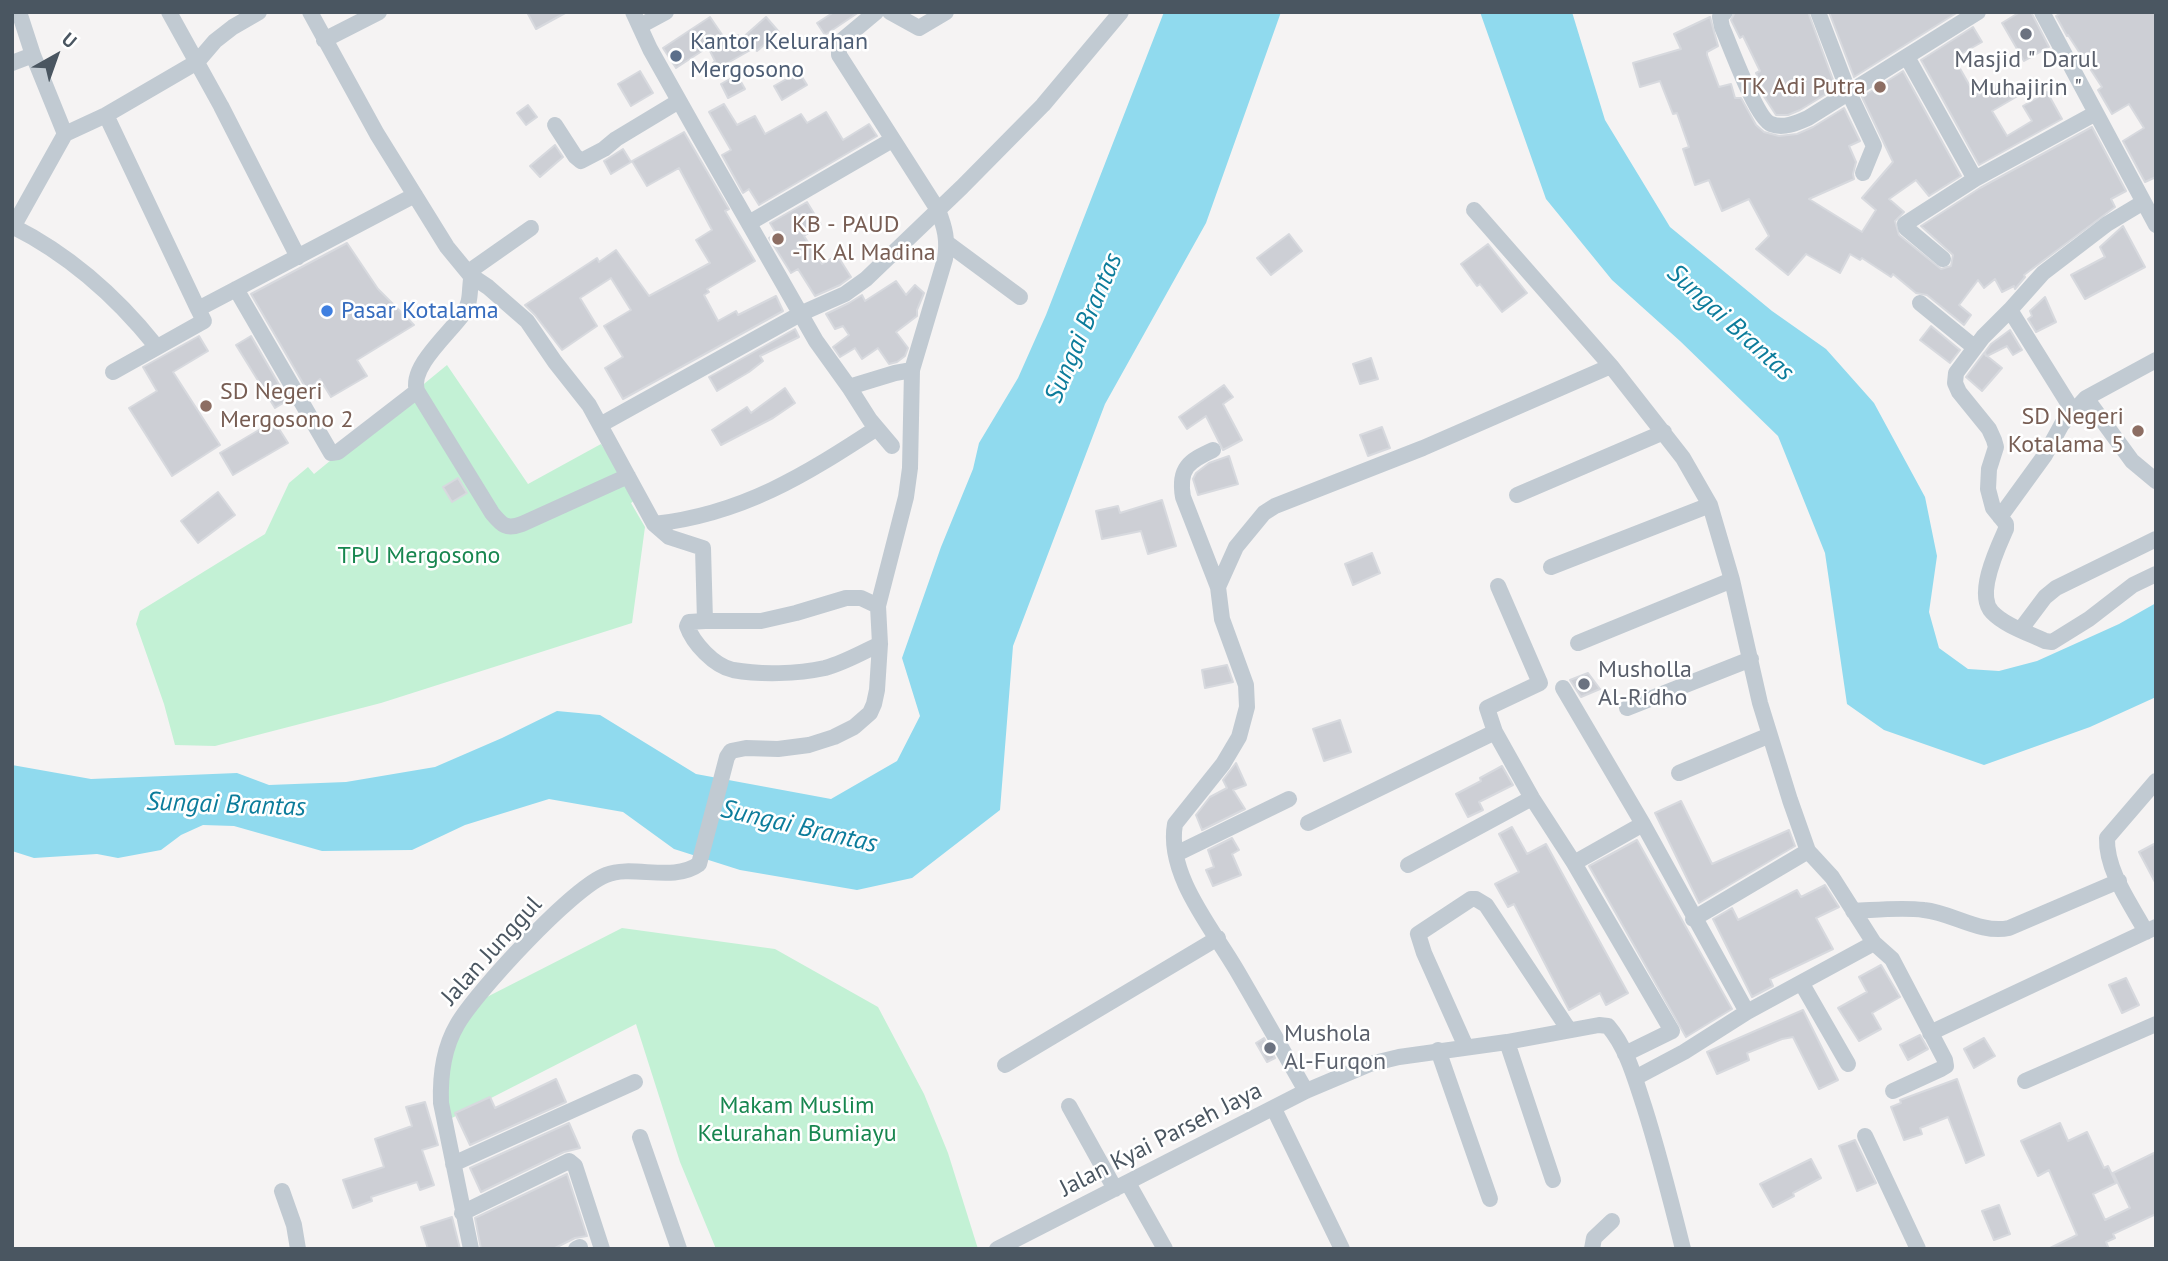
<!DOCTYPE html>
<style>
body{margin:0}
#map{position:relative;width:2168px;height:1261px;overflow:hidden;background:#f5f3f3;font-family:"PT Sans",sans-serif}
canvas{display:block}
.frame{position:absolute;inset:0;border:14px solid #4a5661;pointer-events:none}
.north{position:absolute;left:21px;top:21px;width:70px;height:70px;-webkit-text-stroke:5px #fff;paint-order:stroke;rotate:40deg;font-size:19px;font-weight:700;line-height:28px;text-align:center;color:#4a5661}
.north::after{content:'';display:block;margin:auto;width:24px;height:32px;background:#4a5661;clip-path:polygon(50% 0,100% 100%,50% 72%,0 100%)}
</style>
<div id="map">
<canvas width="2168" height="1261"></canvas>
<div class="frame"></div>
<div class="north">U</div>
</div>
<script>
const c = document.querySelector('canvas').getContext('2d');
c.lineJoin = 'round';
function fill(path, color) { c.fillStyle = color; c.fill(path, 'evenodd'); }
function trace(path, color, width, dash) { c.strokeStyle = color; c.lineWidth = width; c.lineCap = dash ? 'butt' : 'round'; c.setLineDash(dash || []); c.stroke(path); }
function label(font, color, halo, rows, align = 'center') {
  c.font = font + ' "PT Sans",sans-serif'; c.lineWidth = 5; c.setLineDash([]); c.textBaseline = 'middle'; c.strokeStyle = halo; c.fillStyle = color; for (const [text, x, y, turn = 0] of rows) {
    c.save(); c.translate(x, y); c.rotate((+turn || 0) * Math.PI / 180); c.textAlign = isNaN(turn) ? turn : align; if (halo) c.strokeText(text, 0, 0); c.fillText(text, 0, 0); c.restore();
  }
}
fill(new Path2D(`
 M447,365L528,484L601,444L637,499L631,503L645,527L632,623L381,703L215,746L175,745L164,704L136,624L140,611L265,534L289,483L308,467L314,474Z
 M622,928L775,949L878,1007L924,1094L948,1153L978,1249H716L680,1162L636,1024L448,1120L445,1085L455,1040L483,999Z`), '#c3f1d5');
fill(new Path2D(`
 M1164,12H1281L1206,223L1105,404L1013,646L1000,810L912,878L857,890L740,870L674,849L623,812L549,799L465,825L412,850L322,851L234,826L203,825L181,835L161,850L118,858L97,854L34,858L12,851V765L91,779L237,773L269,785L346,782L435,767L502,738L557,711L600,715L696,774L831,799L897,761L920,716L902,658L941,547L973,469L979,443L1018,378L1046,315Z
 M1480,12H1572L1605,120L1670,227L1772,311L1826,349L1874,403L1925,497L1937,556L1929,612L1939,648L1968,669L1999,671L2037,661L2119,624L2156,603V697L2090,727L1984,765L1884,730L1847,704L1825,553L1778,436L1680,341L1612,280L1546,199Z`), '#90daee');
const building = new Path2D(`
 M527,12H567L536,29Z
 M834,12H859L825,35L817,23Z
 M1735,12H1808L1836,88L1800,110L1788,115H1776L1763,95L1766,94L1756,73L1760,71L1743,36L1740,38L1731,20Z
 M1829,12H1958L1854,77Z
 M2020,12H2031L2049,47L2024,61L2002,23Z
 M2062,12H2156V177L2145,182L2123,141L2144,128L2129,104L2112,114L2098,90L2102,87L2068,35L2067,36L2056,16Z
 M710,17L727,42L738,35L740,40L766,17L779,32L757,51L754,48L717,69L713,63L715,61L708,47L676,68L663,48Z
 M1710,17L1718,46L1707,52V55L1719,87L1731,84L1735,98H1741L1756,125L1764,132L1779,136L1797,134L1813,127L1844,108L1860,141L1849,146L1856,162L1853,174L1854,179L1809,199L1862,232L1876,210L1862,198L1893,162L1862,97L1903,71L1961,176L1929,196L1916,180L1889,199L1904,212L1895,221L1899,235L1941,269L1951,266L1953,255L1921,226L1980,188L2092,127L2126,191L2111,199L2115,207L2024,275L2025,277L2015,289L2014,286L2002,292L1995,279L1984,288L1978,280L1959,305L1971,315L1964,325L1927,295L1916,293L1893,274L1891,277L1862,258L1860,260L1850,254L1840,273L1806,254L1788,275L1756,249L1769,236L1749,199L1722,211L1709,180L1695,185L1683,149L1689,147L1677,113L1673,114L1660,81L1640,87L1633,63L1681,49L1674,34Z
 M1973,27L1982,42L1954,58L1975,95L1978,93L1979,95L2005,80L2016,97L1992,111L2007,136L2032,121L2023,106L2047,92L2062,119L1979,165L1921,60Z
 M640,71L653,93L631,106L618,84Z
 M799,72L807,85L782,100L774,86Z
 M737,75L745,89L728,98L721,84Z
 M724,104L737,125L755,116L765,134L801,114L807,123L826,112L843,140L869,124L877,136L759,205L749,189L743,193L722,155L731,150L709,112Z
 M528,105L537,117L526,125L517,113Z
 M684,132L729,209L725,211L755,261L707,289L709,292L704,295L718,321L736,311L738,315L776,296L783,311L623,399L605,368L623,357L604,326L631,310L611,278L580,298L597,326L562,350L535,315L525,305L597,258L599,262L616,250L649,296L710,263L696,240L712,230L679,168L647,186L632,161Z
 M555,145L563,157L540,177L530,166Z
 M623,149L631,162L611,174L604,161Z
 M807,202L821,225L804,236L822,264L837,255L851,277L840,285L815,296L798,269L791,273L769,238L776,233L770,223Z
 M2123,226L2145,267L2085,299L2071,275L2105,257L2100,247Z
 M1289,234L1302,251L1271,275L1257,258Z
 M347,243L378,289L414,325L357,360L367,376L331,397L320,379L307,390L251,294Z
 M1488,244L1527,293L1502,312L1480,284L1477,286L1461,264Z
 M896,281L906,295L915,285L924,293L917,310V316L896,332L908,348L905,356L897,362L889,364L878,348L862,359L855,348L840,357L833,347L849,335L843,326L835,329L826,314L849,303L862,295L865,301Z
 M2045,297L2056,322L2036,332L2028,319L2032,316L2030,311Z
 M1931,326L1960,350L1950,363L1920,340Z
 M795,329L799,337L760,356L763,361L749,372L717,391L709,377Z
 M2010,330L2022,350L2013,355L2007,346L1987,356L2002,368L1982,391L1966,377L1984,353L1986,356L1985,352L1991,344Z
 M199,336L208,351L173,372L220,445L172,476L129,408L157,391L143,367Z
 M251,336L288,400L275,408L236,345Z
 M1371,358L1378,379L1360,384L1353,364Z
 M1224,385L1233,397L1223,404L1242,440L1223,450L1206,416L1187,429L1179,417Z
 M785,388L795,403L773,418L721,445L712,430L747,407L751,413Z
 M274,421L288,443L233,475L220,453Z
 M1382,427L1390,448L1368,456L1360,435Z
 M1229,456L1238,484L1198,495L1193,479L1196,473L1209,463Z
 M458,478L467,493L452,502L443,487Z
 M218,492L235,515L198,543L181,521Z
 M1162,500L1176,546L1148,554L1141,531L1102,539L1096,511L1118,506L1120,513Z
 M1372,553L1380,573L1353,585L1345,564Z
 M1227,665L1233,682L1205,688L1202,670Z
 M1588,673L1600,689L1581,697L1570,680Z
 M1340,720L1351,752L1324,761L1313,729Z
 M1236,763L1246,785L1233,790L1245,809L1202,830L1196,815L1210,797L1227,788L1223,780Z
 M1502,766L1513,785L1479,802L1483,810L1468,817L1456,794L1481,781L1480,778Z
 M1681,801L1712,864L1789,830L1795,846L1699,903L1655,813Z
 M1512,827L1527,854L1546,844L1628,993L1606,1005L1600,993L1569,1010L1514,904L1508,907L1495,884L1519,872L1499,834Z
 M1232,838L1239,850L1232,854L1241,875L1213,886L1206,870L1214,867L1208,850Z
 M1637,840L1732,1009L1686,1037L1589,866Z
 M2156,843V884L2139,852Z
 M1825,885L1839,907L1816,918L1833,949L1770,979L1773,986L1752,997L1713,919L1732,908L1738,920L1797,890L1801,897Z
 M1881,965L1900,997L1872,1013L1881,1029L1859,1041L1838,1008L1867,992L1859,977Z
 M2126,978L2139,1005L2122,1013L2109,985Z
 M1803,1010L1838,1080L1819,1089L1793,1037L1782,1039L1747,1053L1749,1060L1717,1074L1707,1052Z
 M1920,1035L1928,1049L1908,1060L1900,1045Z
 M1264,1038L1275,1058L1267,1062L1256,1043Z
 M1984,1038L1995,1056L1974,1068L1964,1049Z
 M556,1079L566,1102L470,1145L455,1113L490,1097L495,1108Z
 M1957,1079L1984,1155L1966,1163L1948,1117L1920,1128L1922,1134L1904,1140L1891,1107L1901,1103L1900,1100Z
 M425,1102L438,1145L422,1150L434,1185L420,1190L417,1182L371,1197L372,1201L353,1208L343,1180L384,1167L375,1139L412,1126L406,1107Z
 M569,1123L580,1148L564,1152L481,1192L470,1168Z
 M2060,1123L2068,1141L2087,1132L2104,1168L2108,1166L2116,1183L2093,1194L2105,1220L2130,1208L2113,1173L2156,1152V1214L2113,1234L2115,1238L2106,1242L2109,1249H2048L2077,1235L2049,1170L2038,1176L2021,1141Z
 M1855,1140L1876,1183L1857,1191L1839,1146Z
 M1811,1159L1821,1178L1793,1193L1794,1196L1773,1207L1760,1184Z
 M567,1174L587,1236L575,1238L553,1249H481L475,1218Z
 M1999,1205L2010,1234L1994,1240L1982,1211Z
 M452,1217L460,1249H428L421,1227Z`);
fill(building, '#cdcfd5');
trace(building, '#d7d9de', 2);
trace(new Path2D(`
 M19,12L33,55L65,134
 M169,12L221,106L298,257
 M310,12L377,134L447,247L470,275L488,287L527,321L555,362L589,405L654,524C743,514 805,475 877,428
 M633,12L650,49L700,138L816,341L849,387L895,373L912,370
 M890,12L919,28L946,12
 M1725,12L1720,17L1722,27C1730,45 1756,118 1771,124C1783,129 1797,123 1808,118L1978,12
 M1818,12L1849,93L1874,146L1863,173
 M2042,12L2156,225
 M640,26L666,12
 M324,40L379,12
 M1907,57L1975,179
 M12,63L33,55
 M106,115L198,309
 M555,125L575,156L581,161L604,149L616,139L679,101
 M2142,203L2107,224L2043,273L2010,310L1983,337L1956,373L1955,383L1959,392L1989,429L1994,440L1996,447L1989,469L1988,489L1993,508L2006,524V529C1998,547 1975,594 1992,612C2004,625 2028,633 2045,641L2052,642L2089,619L2133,585L2156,574
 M749,223L892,140
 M12,226C70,255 116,296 156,346
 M13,227L65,134L106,115L197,62L215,41L233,27L259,12
 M531,228L474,268C467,283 474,299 463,314C450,333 409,367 417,391L492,513C502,525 506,530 522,524L628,476
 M947,243L1020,297
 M1943,259L1906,228L1905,224L1975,179L2096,113
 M236,289L331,453L338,452L417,391
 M1920,303L1974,347
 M2010,310L2073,411
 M1611,366L1683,458L1710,505L1732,580L1760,703L1790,800L1808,851
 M113,372L204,321L198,309L415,195
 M849,387L870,420L892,446
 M2086,398L2132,461L2156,481
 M600,425L802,313L845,294L866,279L962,187L1043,105L1121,12
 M1213,450C1189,461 1178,468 1183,497L1218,587
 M1517,495L1664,432
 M2000,517L2045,455L2062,424L2086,398L2156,360
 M654,524L669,537L703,548L705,621H761L796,613L846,598H861L878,606
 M1551,567L1710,505
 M705,621L689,622L687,626C693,643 714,666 733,670C761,675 797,674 825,668C844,663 863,652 880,644
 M2021,629L2045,597L2056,588L2156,539
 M1578,643L1732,580
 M1563,688L1643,824L1747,1012
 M1627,708L1751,659
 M1495,732L1487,708L1540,683L1498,586
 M1679,773L1770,735
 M1308,823L1495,732L1532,798L1574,863L1672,1031L1625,1054
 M1176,854L1289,799
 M1574,863L1643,824
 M1408,865L1532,798
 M1853,911C1876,910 1901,907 1924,910C1953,913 1980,934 2009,928L2119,881
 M1693,919L1808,851L1832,877L1874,943
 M2146,932C2131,904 2106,871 2107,838L2156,781
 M1802,984L1848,1064
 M1930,1033L2156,927
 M1507,1042L1553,1180
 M1466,1047L1424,953L1418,934L1471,899H1476L1486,905L1569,1030
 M1438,1050L1490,1199
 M1005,1065L1218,938
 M1635,1078L1684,1052L1747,1012L1874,943L1892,959L1945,1060L1946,1066L1941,1069L1893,1091
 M2025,1081L2156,1024
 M1306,1091C1283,1051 1260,1010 1236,969C1212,928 1166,874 1175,824L1223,764L1239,737L1247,707L1246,685L1222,619L1218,587L1236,547L1264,513L1275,506L1423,448L1611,366L1474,210
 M1069,1106L1115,1189
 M1274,1109L1342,1249
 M1865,1136L1918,1249
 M640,1137L679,1249
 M453,1164L635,1082
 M1128,1183L1165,1249
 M282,1191L294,1225L298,1249
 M462,1213L569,1161L575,1166L602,1249
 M471,1249L441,1103C440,1076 443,1049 457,1025C475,993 572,888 606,875C633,864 673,883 699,864L727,757L731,751L746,748L778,749L809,745L834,737L854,727L870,713L874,704L877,690L880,644L878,606L906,497L910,468L912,370L945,259C948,240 945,228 938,210L839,55V43L876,12
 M576,1249L580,1247
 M997,1249L1306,1091L1370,1064L1399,1057L1507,1042L1599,1025L1608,1026C1627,1048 1635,1079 1644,1106C1659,1153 1671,1201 1683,1249
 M1592,1249L1594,1238L1612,1221`), '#c1cad2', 16);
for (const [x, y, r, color] of [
 [2026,34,7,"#6b7280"],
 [676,56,7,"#5c6f8a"],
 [1880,87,7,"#8d6e63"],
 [778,239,7,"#8d6e63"],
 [327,311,7,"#3f7fe0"],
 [206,406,7,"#8d6e63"],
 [2138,431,7,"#8d6e63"],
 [1584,684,7,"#6b7280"],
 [1270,1048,7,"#6b7280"]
]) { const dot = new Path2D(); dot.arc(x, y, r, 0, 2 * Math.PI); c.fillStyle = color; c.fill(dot); trace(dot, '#fff', 2.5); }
label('24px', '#4e5e75', '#fff', [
 ["Kantor Kelurahan",690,42],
 ["Mergosono",690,70]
], 'left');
label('24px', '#5b616d', '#fff', [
 ["Masjid \" Darul",2026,60,"center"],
 ["Muhajirin \"",2026,88,"center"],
 ["Musholla",1598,670],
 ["Al-Ridho",1598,698],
 ["Mushola",1284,1034],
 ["Al-Furqon",1284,1062]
], 'left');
label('24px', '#785e54', '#fff', [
 ["TK Adi Putra",1866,87],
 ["KB - PAUD",792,225,"left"],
 ["-TK Al Madina",792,253,"left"],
 ["SD Negeri",220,392,"left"],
 ["Mergosono 2",220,420,"left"],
 ["SD Negeri",2124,417],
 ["Kotalama 5",2124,445]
], 'right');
label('24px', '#366cbe', '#fff', [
 ["Pasar Kotalama",341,311]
], 'left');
label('24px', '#17864f', '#fff', [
 ["TPU Mergosono",419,556],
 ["Makam Muslim",797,1106],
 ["Kelurahan Bumiayu",797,1134]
]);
label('24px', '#4a5661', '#fff', [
 ["Jalan Junggul",492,951,-48],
 ["Jalan Kyai Parseh Jaya",1161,1140,-27]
]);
label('italic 26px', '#0c7c9b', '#fff', [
 ["Sungai Brantas",1730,323,42],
 ["Sungai Brantas",1084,328,-67],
 ["Sungai Brantas",226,805,2],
 ["Sungai Brantas",799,827,13]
]);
</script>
